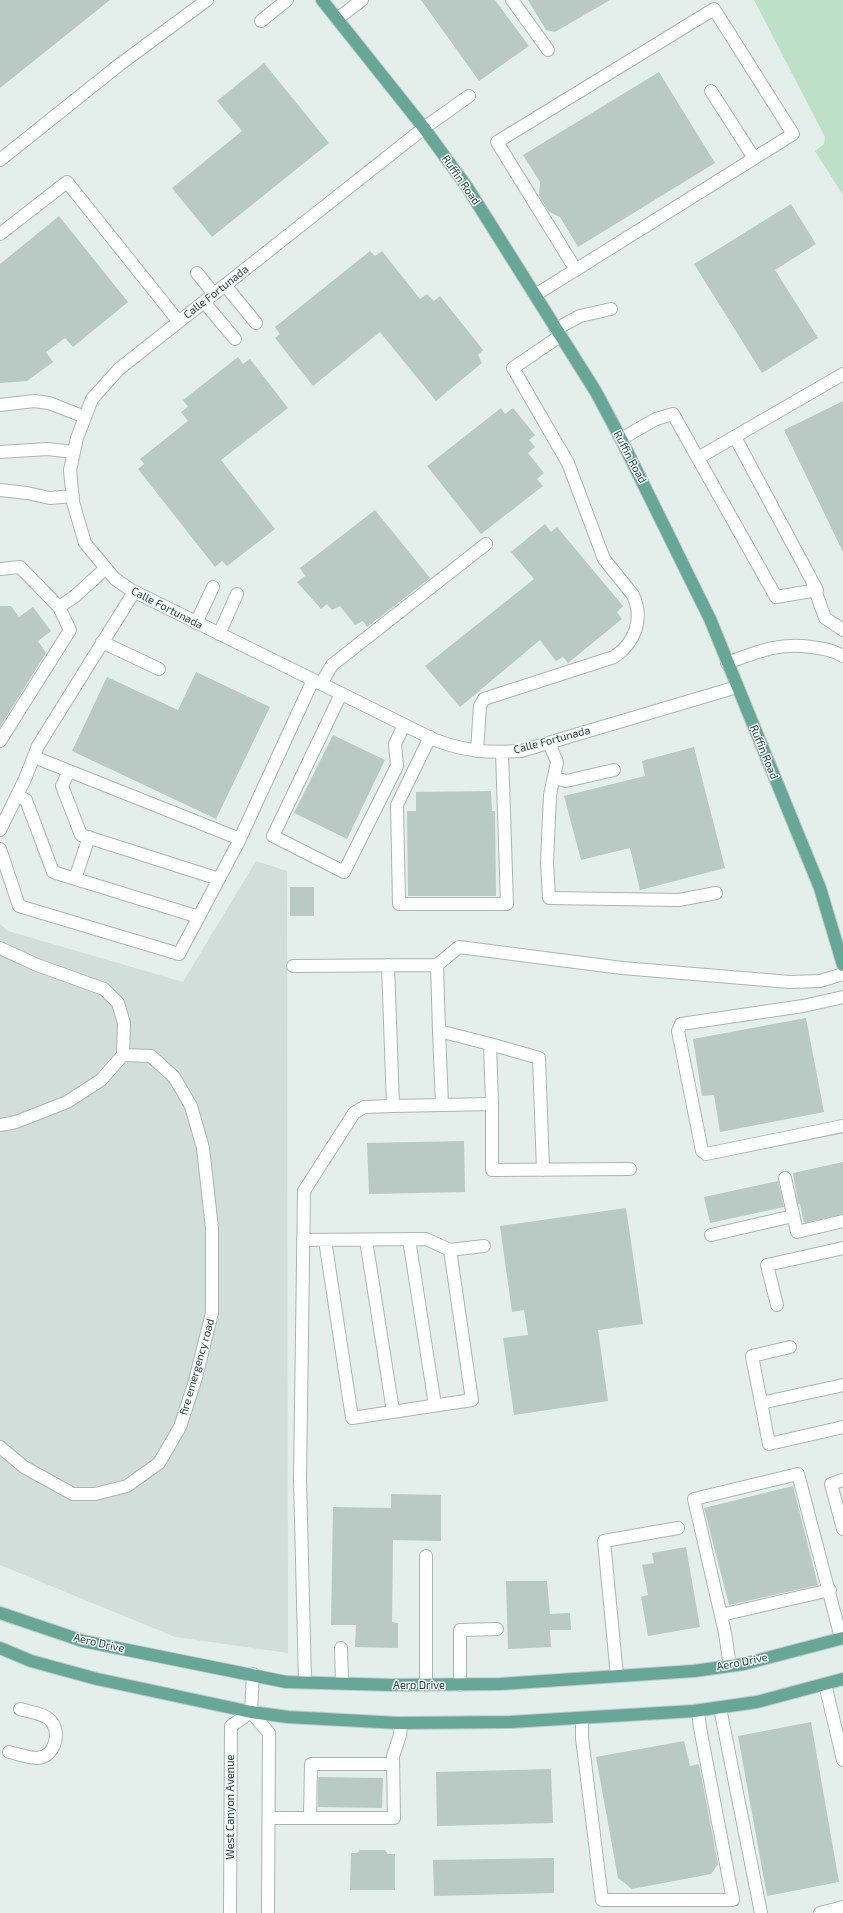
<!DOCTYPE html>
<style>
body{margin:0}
canvas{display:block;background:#e4eeea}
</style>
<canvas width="843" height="1913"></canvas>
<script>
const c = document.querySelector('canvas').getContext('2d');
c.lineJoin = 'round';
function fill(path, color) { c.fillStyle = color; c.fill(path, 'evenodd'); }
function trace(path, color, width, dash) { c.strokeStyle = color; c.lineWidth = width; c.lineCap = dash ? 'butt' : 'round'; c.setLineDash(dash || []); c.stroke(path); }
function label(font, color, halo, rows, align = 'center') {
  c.font = font + ' "Exo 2",sans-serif'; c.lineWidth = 3; c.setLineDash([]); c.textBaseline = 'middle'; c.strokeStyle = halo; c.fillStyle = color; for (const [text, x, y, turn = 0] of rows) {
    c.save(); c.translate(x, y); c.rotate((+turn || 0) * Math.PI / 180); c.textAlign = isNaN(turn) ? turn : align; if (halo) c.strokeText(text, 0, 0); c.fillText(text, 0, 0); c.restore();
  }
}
fill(new Path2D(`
 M256,861L287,871L288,1653L175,1637L0,1565V924L8,931L183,982Z`), '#d2ded9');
fill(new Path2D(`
 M754,0H843V195L815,151L824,144L825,137Z`), '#bce1c7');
fill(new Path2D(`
 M0,0H110L0,88Z
 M421,0H495L529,46L479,81Z
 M528,0H610L555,32L546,30Z
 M264,63L329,143L212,237L172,188L242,131L217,101Z
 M659,72L715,163L578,247L560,217L549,212L539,196L540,182L523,155Z
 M791,204L816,244L775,270L818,338L762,373L694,264Z
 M59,216L128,302L73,347L65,338L46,352L53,362L27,381L0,383V264Z
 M370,251L375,256L382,251L420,299L427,294L434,301L440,296L483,350L478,355L482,363L436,401L380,332L313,386L275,338L280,334L275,327Z
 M238,357L243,364L250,359L288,408L221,460L275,529L227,566L222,561L215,567L138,469L144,464L140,459L188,421L181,412L188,407L183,400Z
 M843,401V552L784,430Z
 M501,408L505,414L513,408L535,435L529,440L535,447L528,453L544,473L537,479L543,486L481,534L427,466Z
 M375,510L430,578L367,627L363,621L355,625L340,606L332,610L327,604L321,609L297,582L305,576L300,568Z
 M545,524L551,532L557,527L623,606L617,612L622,619L568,663L563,657L556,661L540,640L460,707L425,666L534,579L511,552Z
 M0,606H11L19,617L33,607L51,631L38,641L46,653L0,727Z
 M196,672L270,707L216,819L72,751L107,677L178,710Z
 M333,735L385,760L347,839L294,813Z
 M694,747L725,868L640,890L630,848L581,860L564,796L645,776L642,761Z
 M491,791L492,811H495L496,896H408L407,811H416V792Z
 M290,887H314V916H290Z
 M806,1018L824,1112L720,1132L714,1095L702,1096L693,1039Z
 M464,1141L465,1192L369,1194L367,1143Z
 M843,1162V1214L804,1223L800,1204H798L793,1173Z
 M778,1181L784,1207L710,1223L704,1197Z
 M626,1208L643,1324L598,1330L608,1401L514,1415L503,1338L528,1335L524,1310L512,1312L500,1226Z
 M793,1486L818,1585L729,1605L704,1508Z
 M391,1494L441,1495V1541L393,1540L392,1622L398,1623V1648L355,1647L356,1625H331L333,1507L391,1508Z
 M686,1547L700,1627L648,1636L641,1597L648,1595L642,1565L654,1563L652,1553Z
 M506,1581H547L550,1614L570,1613L571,1630H550L551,1647L508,1649Z
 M811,1722L839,1882L767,1896L738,1736Z
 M684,1741L690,1766L699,1764L718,1864L711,1874L632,1889L618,1878L596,1757Z
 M551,1769L553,1823L437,1826L436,1772Z
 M318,1777L383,1778L382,1808L318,1807Z
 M360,1850H385L388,1854H395V1890H350L351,1853H357Z
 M554,1858V1893L434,1896L433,1860Z`), '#b9c9c3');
const minor = new Path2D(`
 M512,0L548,50
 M337,19L362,0
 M261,21L287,0
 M711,91L754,158
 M469,96L424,128L119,369L92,399L77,438L70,470L73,502L85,543L115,579L131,590L435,740C468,752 487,753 521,751L737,687
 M0,160L119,65L207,0
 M0,234L67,182L179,322
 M197,273L214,294
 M225,285L256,323
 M535,295C621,242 706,188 793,134L714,9L497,142L576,270
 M204,302L235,339
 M556,329L580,316L611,309
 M0,405L34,401L49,403L85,417
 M621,439L656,419L673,414L776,597L817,590L735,437
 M0,452L47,449L74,452
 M698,458L843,374
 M0,490L27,493L50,498L73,496
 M0,569L20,567L59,607L70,630L0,741
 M815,590L825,618L843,630
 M59,607L74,597L106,568
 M196,623L213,587
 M219,634L237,594
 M102,642L159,669
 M727,663C757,652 779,642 811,647C822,648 833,650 843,656
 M321,684L332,665L486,544
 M341,694L273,836L344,872L397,766L395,744L404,725
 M430,737L397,805L399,904H507L502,752
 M549,743L557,762L550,795L547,862L549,898L679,900L716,893
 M477,751L480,706L484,699L614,657C635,643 644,619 633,595L604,559L568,463L513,368L560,336
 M34,757L240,839
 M69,771L62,786L81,835L219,879
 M554,778L566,781L614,770
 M17,795L26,800L53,872L199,917
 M0,830L25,779L38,746L134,592
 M0,849L19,906L179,954L238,843L313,680
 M75,879L89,837
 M0,948L37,965L104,989L118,1003L124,1023L123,1055L101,1080L67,1102L16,1122L0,1125
 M437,965L439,1031
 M293,966L437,965L459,947L622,968L790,982L820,981L843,974
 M843,997L803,1006L681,1024L678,1031L702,1151L706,1154L843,1126
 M490,1044L539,1058L543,1170
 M492,1104V1170L630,1169
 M393,1106L492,1104L490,1044L439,1031L442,1105
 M785,1178L797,1232L843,1221
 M711,1235L793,1216
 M409,1239L435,1405
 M303,1240L426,1239L450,1250L484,1246
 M325,1240L352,1418L472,1400L450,1250
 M366,1240L393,1411
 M777,1305L767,1265L843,1248
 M790,1347L752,1356L769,1444L843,1427
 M761,1403L843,1385
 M0,1447L24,1467L73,1494H95L127,1486L159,1463L180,1427L195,1381L212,1313V1228L203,1148L191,1106L174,1077L151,1056L123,1055
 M843,1480L831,1484L843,1529
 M721,1615L830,1590
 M341,1648L342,1683
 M730,1666L725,1633L694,1499L798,1474L841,1638
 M253,1674L251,1712L269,1733L268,1913
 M617,1676L604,1541L678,1528
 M305,1682L300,1479L304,1191L354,1113L364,1107L393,1106L388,965
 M825,1684L843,1760
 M426,1685V1556
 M460,1685V1630L497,1629
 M720,1708L761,1913
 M582,1719V1738L602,1900H733L700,1728L698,1711
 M9,1752C18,1754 29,1758 37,1758C56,1757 62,1730 49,1719C42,1713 29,1712 20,1709
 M269,1818H394L393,1756L400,1735L401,1723
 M310,1818L311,1764H393
 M230,1913L231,1726L251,1712
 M820,1913L843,1907`);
const major = new Path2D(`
 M322,0L424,128L467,187L596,392L621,439L710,619L820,888L843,965
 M0,1613L83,1641L286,1682L392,1685L500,1684L694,1671L744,1664L843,1638
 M0,1648L31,1661L97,1679L251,1712L288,1717L398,1723L510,1722L694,1711L757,1702L843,1679`);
trace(minor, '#a6b7b2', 14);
trace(major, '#c1cac8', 14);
trace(minor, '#fff', 12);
trace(major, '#66a798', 12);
label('11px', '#22413a', '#f5faf8', [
 ["Ruffin Road",461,180,55],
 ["Calle Fortunada",216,292,-38],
 ["Ruffin Road",630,457,62],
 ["Calle Fortunada",167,608,27],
 ["Calle Fortunada",552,740,-15],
 ["Ruffin Road",764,752,68],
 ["fire emergency road",197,1367,-74],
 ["Aero Drive",99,1643,13],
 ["Aero Drive",742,1662,-11],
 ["Aero Drive",419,1685],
 ["West Canyon Avenue",230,1807,-90]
]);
</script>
